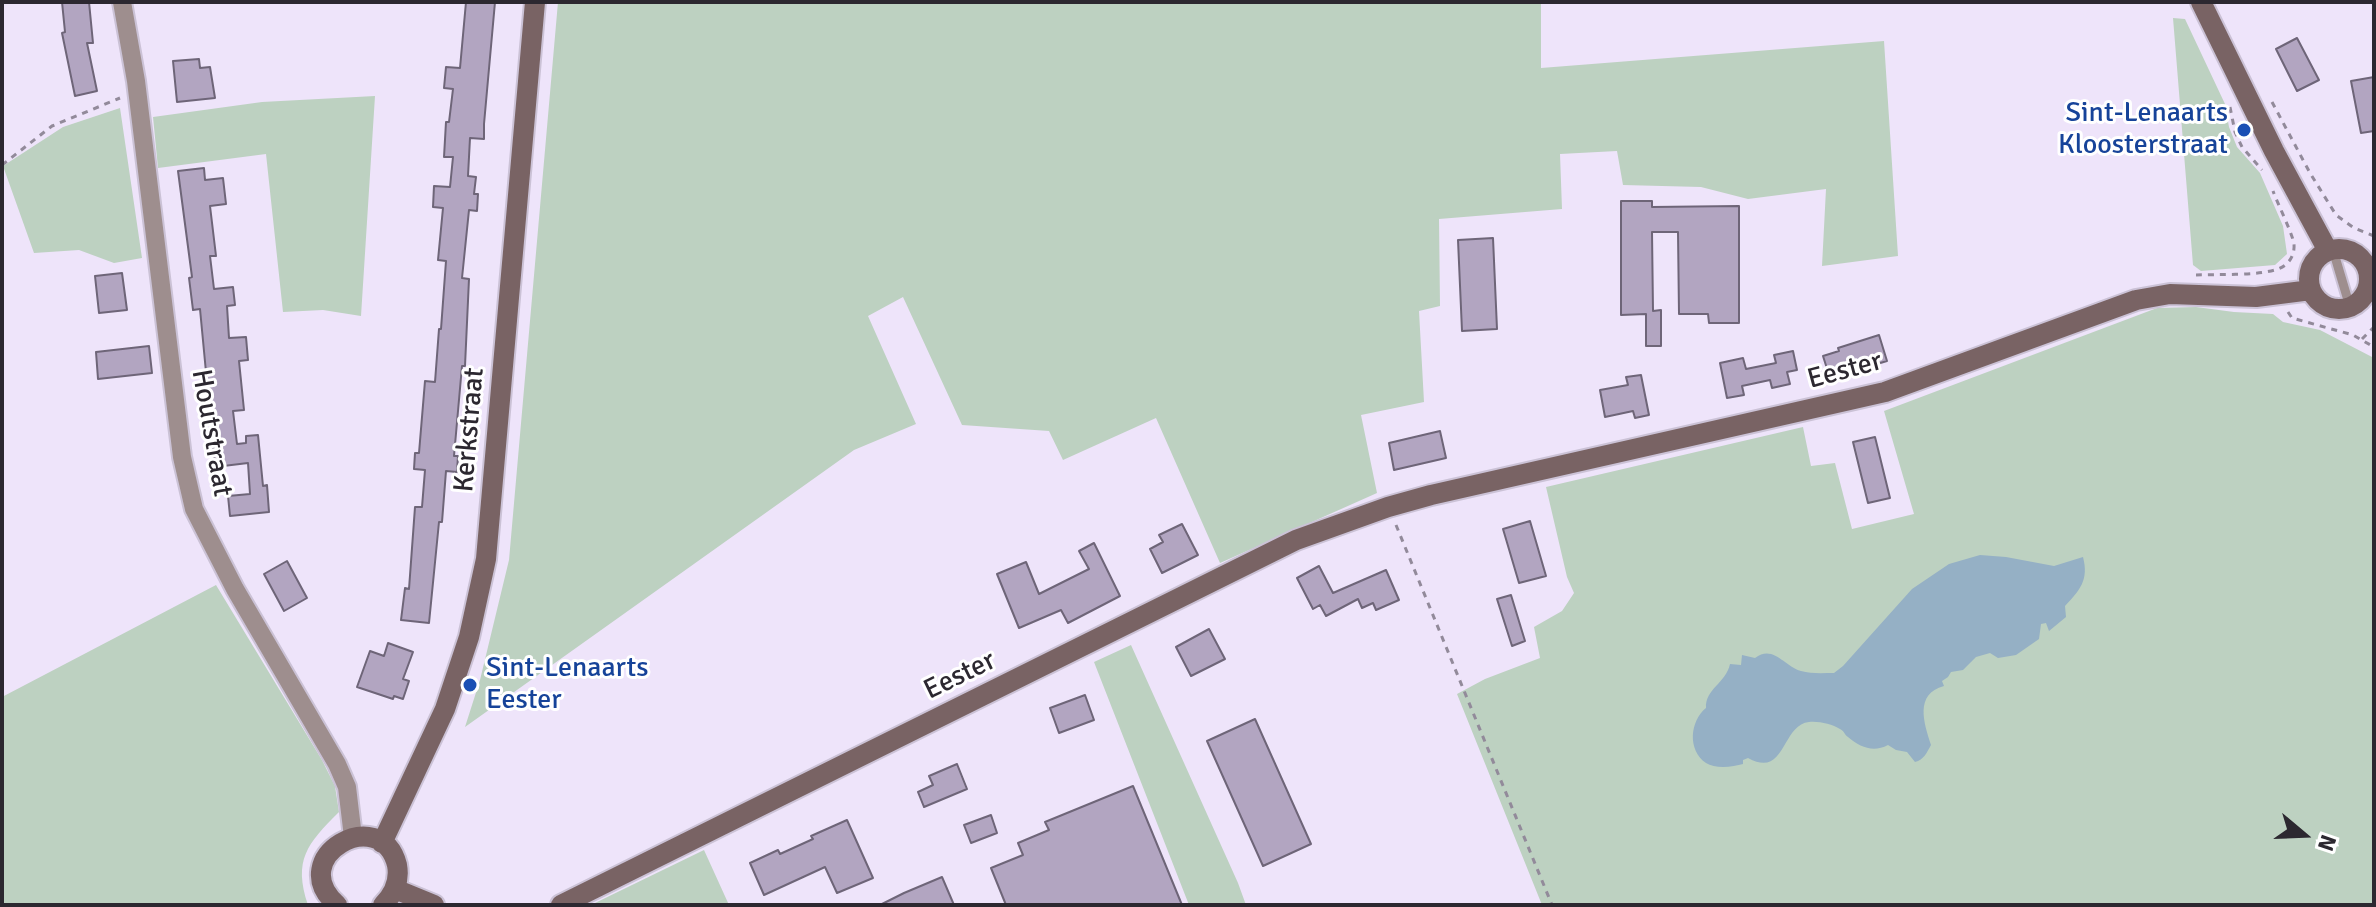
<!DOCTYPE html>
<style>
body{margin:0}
#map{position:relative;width:2376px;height:907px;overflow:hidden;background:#eee4fa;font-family:Signika,sans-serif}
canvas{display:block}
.frame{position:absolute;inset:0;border:4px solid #2c2830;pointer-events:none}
.north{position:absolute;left:2264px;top:795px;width:80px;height:80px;-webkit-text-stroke:6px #fff;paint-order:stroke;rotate:109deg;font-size:22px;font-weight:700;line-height:32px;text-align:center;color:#2c2830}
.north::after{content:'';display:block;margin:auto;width:28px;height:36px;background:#2c2830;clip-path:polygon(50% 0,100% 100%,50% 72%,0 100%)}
</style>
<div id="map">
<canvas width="2376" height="907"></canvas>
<div class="frame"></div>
<div class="north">N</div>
</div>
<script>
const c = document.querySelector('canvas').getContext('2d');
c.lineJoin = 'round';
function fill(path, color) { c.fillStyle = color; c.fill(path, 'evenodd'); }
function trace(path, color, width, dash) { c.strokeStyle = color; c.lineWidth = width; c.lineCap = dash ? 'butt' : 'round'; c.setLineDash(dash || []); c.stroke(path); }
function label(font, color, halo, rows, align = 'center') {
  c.font = font + ' Signika,sans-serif'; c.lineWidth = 6; c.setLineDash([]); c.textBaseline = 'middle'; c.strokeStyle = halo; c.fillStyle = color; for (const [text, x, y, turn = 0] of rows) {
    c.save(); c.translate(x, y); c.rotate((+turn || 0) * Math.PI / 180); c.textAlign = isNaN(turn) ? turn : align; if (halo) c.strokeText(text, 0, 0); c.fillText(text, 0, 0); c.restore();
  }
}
fill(new Path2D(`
 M558,2H1541V68L1884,41L1898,256L1822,266L1826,189L1748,199L1701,187L1623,185L1617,151L1560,154L1562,209L1439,219L1440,306L1419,311L1424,402L1361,415L1377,493L1220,563L1156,418L1063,460L1049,431L962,425L903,297L868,316L916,424L854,450L465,727L480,680L509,560Z
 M2173,18L2185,19L2225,104L2229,127L2237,147L2260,173L2283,226L2287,254L2275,265L2201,271L2193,265Z
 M375,96L361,316L323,310L283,312L266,154L158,168L153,117L262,102Z
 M120,108L142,258L114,263L79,250L34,253L3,166L63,127Z
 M2196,307L2234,312L2273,314L2283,322L2320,330L2374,358V905H1542L1457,694L1485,679L1540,658L1534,627L1562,611L1574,593L1567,577L1546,487L1803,427L1811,466L1835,463L1852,529L1914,514L1884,411L2157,308Z
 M216,585L322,760L335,786L339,812C307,844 293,860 308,905H2V697Z
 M1131,645L1238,883L1246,905H1189L1094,662Z
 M704,850L729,905H596L595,903Z`), '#bdd1c1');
fill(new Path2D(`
 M1980,555L2006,557L2054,566L2083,557C2089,580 2080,590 2065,606L2066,617L2049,631L2046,623L2041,624L2039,639L2016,655L1998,658L1990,653L1976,657L1963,670L1951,672L1948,677L1942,681L1944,686C1914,694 1924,723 1931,745C1927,752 1924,760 1915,762L1907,752L1896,750L1888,745C1873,753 1860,747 1848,737C1844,734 1845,732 1840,729C1832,724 1819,721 1809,722C1781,725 1786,779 1748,758L1743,760V764C1733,767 1715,769 1706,763C1687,750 1690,721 1706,708C1705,689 1726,683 1730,664L1741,665L1742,655L1755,658C1773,644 1784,666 1801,671C1811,674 1823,673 1834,673L1843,666L1912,589L1949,564Z`), '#95b0c5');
const building = new Path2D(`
 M62,2H89L93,43H87L97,91L75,96L62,33L65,32Z
 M466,2H495L484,124V139L470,138L468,176L476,177L474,194H478L477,211L469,210L462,278L469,279L465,366H462L454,456H458L457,472L446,471L442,522H439L429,623L401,620L405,588L409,589L415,507H422L425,470L414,469L415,453H419L425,381L435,382L439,329H441L446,261L438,260L443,208L433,207L434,186L450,187L453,157H444L446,122H449L453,89L444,88L446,67L460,68Z
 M2297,38L2319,80L2297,91L2276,49Z
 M199,59L200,68L210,67L215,98L177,102L173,61Z
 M2374,77V131L2361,133L2351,81Z
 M204,168L205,180L223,178L226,204L210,206L216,256H210L214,289L233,287L235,305L227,306L229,338L246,337L248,360L239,361L244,410L233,411L237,444L246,443V436L258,435L263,486L267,485L269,512L230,516L228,496L250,494L248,463L215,467L200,309L193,310L189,278L192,277L178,171Z
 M1621,201H1652V207L1739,206V323H1709L1708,314H1679L1678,232H1652L1653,311L1661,310V346H1646V314L1621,315Z
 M1493,238L1497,329L1462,331L1458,240Z
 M122,273L127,310L99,313L95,276Z
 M1879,335L1887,361L1847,373L1846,370L1829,375L1823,356L1839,351L1838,348Z
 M149,346L152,373L98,379L96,352Z
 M1793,351L1797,370L1787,372L1790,384L1772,388L1770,380L1742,386L1744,395L1727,398L1720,363L1743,358L1746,369L1776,363L1774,355Z
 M1641,375L1649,415L1635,418L1633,411L1605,417L1600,390L1628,385L1626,377Z
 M1440,431L1446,458L1394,470L1389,443Z
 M1875,437L1890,498L1868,503L1853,442Z
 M1530,521L1546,576L1519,583L1503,529Z
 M1182,524L1198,555L1162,573L1150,549L1163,542L1159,535Z
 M1094,543L1120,596L1068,623L1061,610L1019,628L997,574L1026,562L1039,594L1089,569L1079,551Z
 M287,561L307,598L284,611L264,574Z
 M1319,566L1333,593L1386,570L1399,600L1376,610L1373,603L1362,608L1358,599L1326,616L1320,605L1313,609L1297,578Z
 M1511,595L1525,641L1512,646L1497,599Z
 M1209,629L1225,659L1191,676L1176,647Z
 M388,643L413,652L403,679L409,681L403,699L394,696L393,699L357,687L370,651L384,656Z
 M1085,695L1094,720L1059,733L1050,708Z
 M1255,719L1311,844L1263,866L1207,741Z
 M957,764L967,789L924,807L918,792L933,785L929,776Z
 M1133,786L1182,905H1006L991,868L1023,855L1018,843L1049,830L1045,822Z
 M991,815L997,833L971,843L964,825Z
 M847,820L873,878L837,893L825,867L764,895L750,863L778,850L780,854L813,839L811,836Z
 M942,877L954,905H880L904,893Z`);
fill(building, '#b2a5c1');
trace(building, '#6e6578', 2);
const lane = new Path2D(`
 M2333,250L2350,307`);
const street = new Path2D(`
 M122,2L136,81L182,457L194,509L235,589L337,764L347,787L353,837`);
const secondary = new Path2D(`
 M2201,2L2274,151L2328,251
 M2309 279a30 30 0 1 1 60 0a30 30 0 1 1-60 0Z
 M382,843L445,709L469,637L486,559L535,2
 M395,889L434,905
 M337,905C283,857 381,802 397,865C400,881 394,894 383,905
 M561,905L1296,540L1388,507L1431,495L1885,392L2136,300L2170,294L2256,297L2311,290`);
trace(lane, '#cbc2d6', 13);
trace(street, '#cbc2d6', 22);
trace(secondary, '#cbc2d6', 24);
trace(new Path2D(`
 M2272,102L2310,173L2336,215L2354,228L2374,236
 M2230,107L2235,132L2242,147L2262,170
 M2,165L52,126L120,98
 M2196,275C2218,274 2258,276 2278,269C2289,265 2295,255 2294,244C2293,235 2277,202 2273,191
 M2288,312L2292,318L2353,335L2374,347
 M2362,339L2374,327
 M1396,525L1552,905`), '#928a9a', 3, [6, 6]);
trace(lane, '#9e8e8e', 9);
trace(street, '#9e8e8e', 18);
trace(secondary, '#796364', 20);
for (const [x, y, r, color] of [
 [2244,130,8,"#1a4fb4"],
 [470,685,8,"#1a4fb4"]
]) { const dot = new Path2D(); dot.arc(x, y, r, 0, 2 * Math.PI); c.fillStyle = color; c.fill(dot); trace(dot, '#fff', 3); }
label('28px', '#164399', '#fff', [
 ["Sint-Lenaarts",2228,114],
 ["Kloosterstraat",2228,146],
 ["Sint-Lenaarts",486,669,"left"],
 ["Eester",486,701,"left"]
], 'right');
label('28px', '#2c2830', '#fff', [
 ["Eester",1845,371,-15],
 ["Kerkstraat",470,430,-85],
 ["Houtstraat",211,433,80],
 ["Eester",960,676,-26]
]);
</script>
